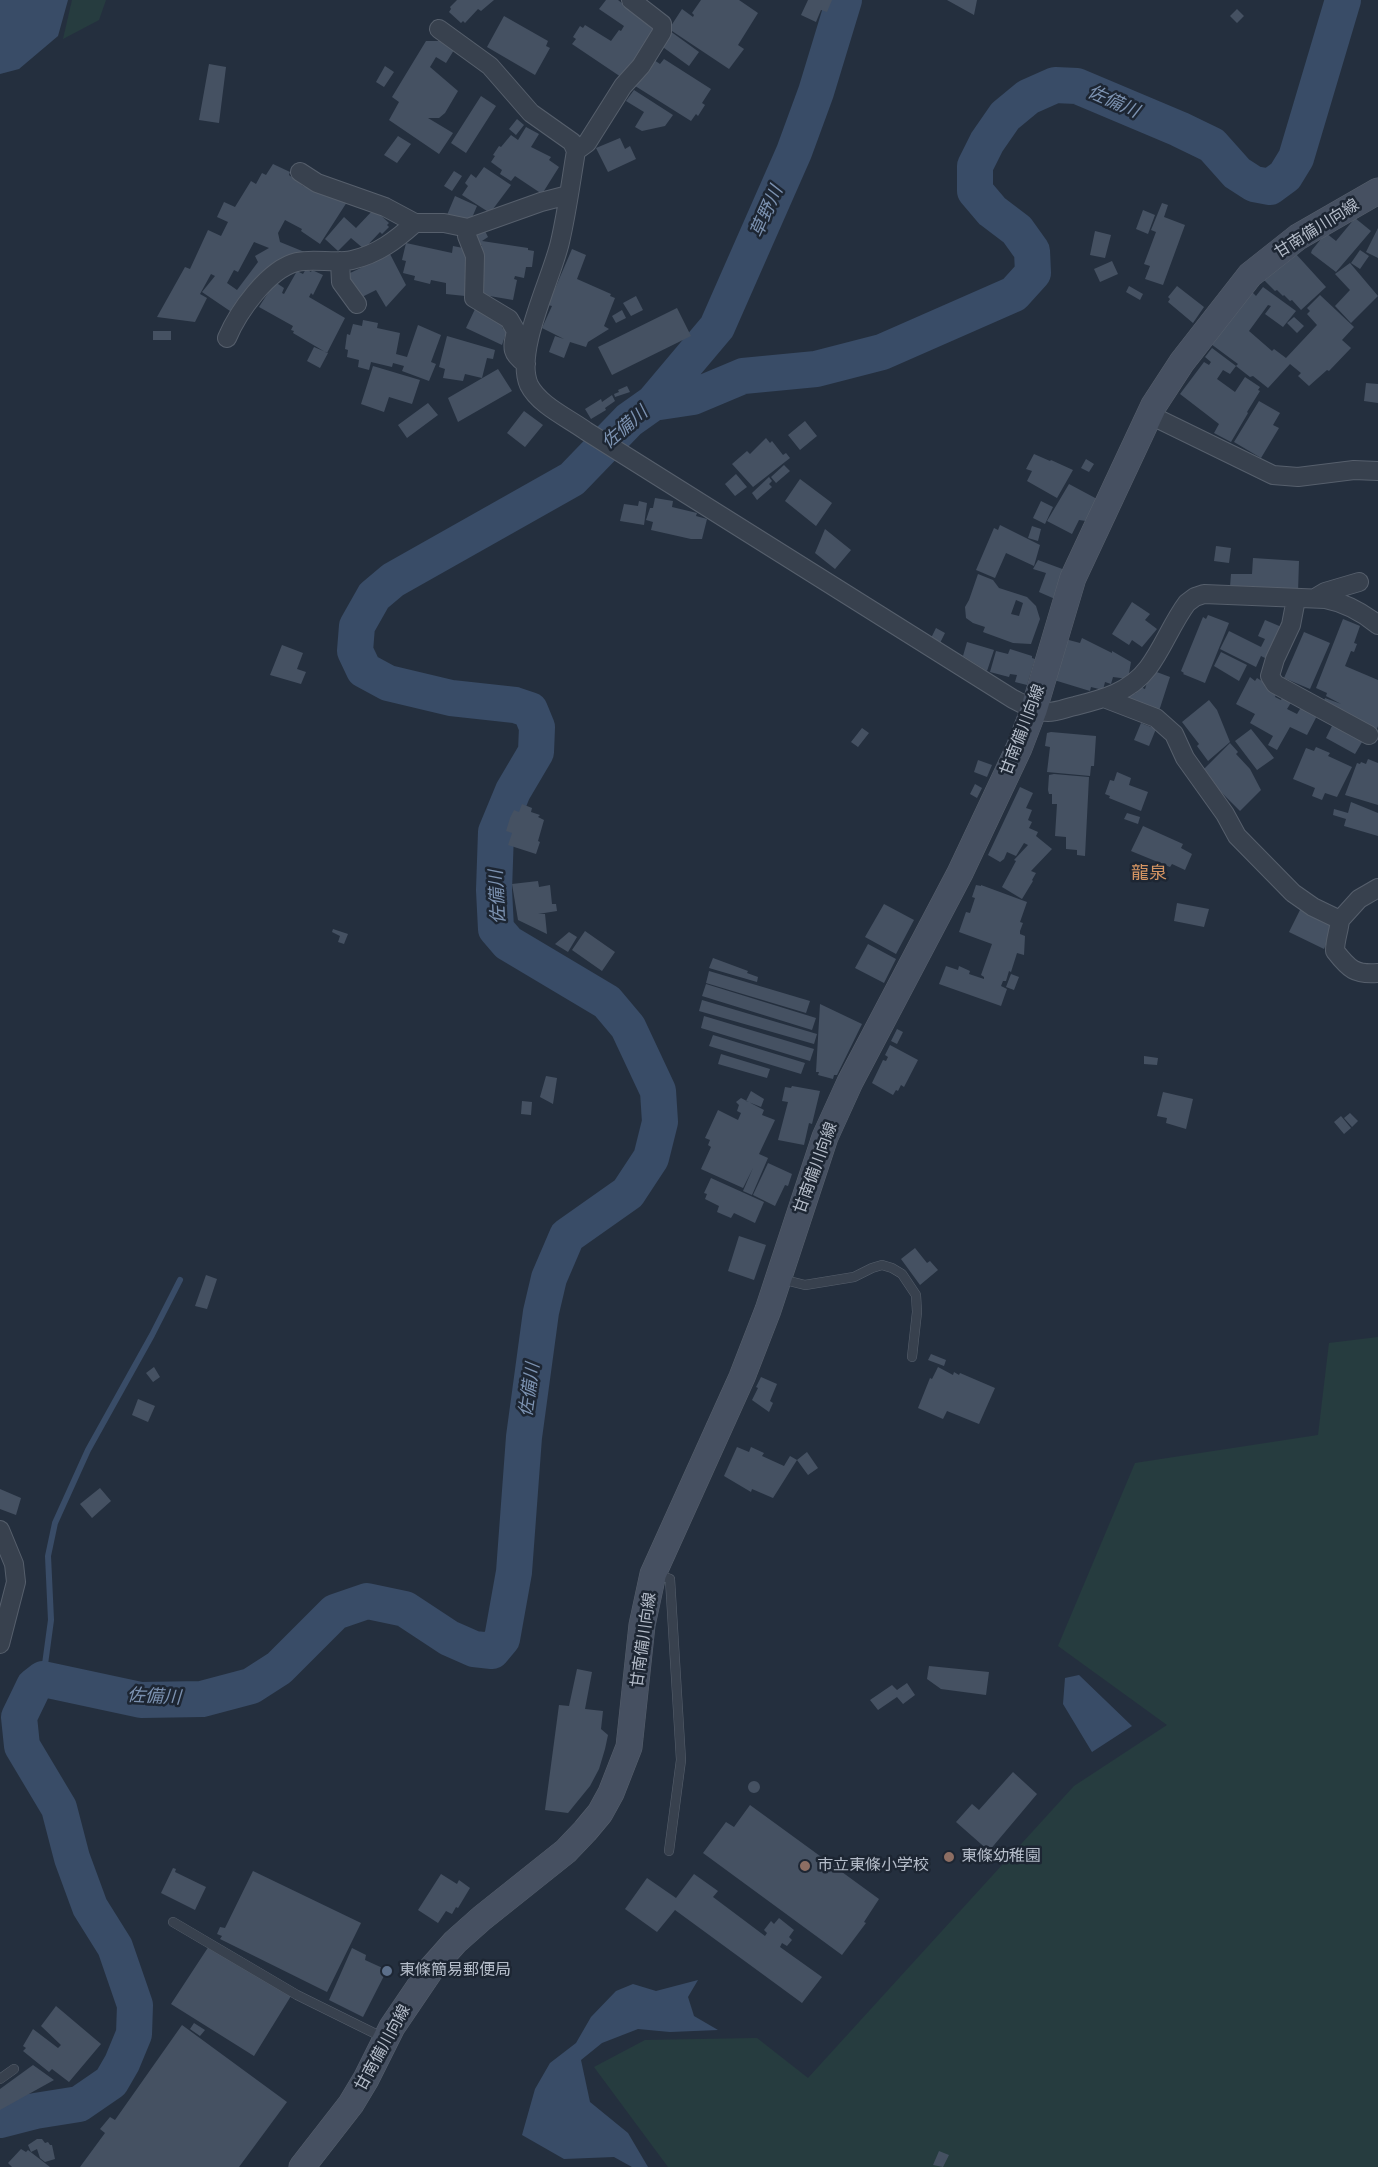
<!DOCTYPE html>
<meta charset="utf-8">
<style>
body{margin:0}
canvas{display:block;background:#242f3e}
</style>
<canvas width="1378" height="2167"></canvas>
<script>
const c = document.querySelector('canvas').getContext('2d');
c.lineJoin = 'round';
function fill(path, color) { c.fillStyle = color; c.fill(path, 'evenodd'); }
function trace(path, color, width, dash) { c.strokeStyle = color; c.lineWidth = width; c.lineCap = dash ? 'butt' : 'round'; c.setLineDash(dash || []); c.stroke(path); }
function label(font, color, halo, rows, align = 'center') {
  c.font = font + ' Manrope,"Noto Sans JP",sans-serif'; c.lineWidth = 5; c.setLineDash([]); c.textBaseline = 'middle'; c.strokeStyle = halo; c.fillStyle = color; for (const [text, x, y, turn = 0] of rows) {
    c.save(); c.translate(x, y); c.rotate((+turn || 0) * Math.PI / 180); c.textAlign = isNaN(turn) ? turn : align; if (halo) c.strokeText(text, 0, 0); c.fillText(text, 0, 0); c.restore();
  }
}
fill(new Path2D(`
 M72,0H106L99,20L63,39Z
 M1378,1337V2167H668L594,2067L645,2040L757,2038L808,2078L1074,1786L1167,1725L1058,1646L1135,1463L1318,1435L1329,1343Z`), '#263c3f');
fill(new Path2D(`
 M0,0H68L58,36L19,69L0,74Z
 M1079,1675L1132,1726L1092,1752L1063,1704L1065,1678Z
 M698,1980L688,1997L694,2016L718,2030L670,2032L638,2029L602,2043L581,2060L590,2102L628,2133L648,2167H632L614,2157L564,2159L522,2135L535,2089L550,2063L576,2043L591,2017L616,1991L633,1984L656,1991Z`), '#394c67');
trace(new Path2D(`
 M43,1679L51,1620L48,1556L55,1523L88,1450L152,1335L180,1280`), '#394c67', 6);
trace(new Path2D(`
 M653,403L717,327L794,152L816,92L844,0
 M0,2120L35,2111L79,2104L111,2082L122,2063L134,2034L135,2005L115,1947L90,1907L72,1858L59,1808L22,1746L19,1717L34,1686L43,1679L141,1700L202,1699L251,1686L279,1668L335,1612L367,1601L405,1609L449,1638L474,1649L492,1651L502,1639L514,1572L524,1437L541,1312L549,1278L567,1236L628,1193L651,1158L660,1122L658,1091L628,1027L607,1002L508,943L496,929L494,890L496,832L513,791L536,752L537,727L530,710L515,705L451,698L388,683L364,670L355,651L357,626L374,596L393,580L572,479L629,420L653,403L693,397L743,376L816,369L882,352L1014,294L1033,273L1032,251L1017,230L992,211L975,191V166L987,142L1005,116L1028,97L1055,85L1077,86L1179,129L1212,145L1237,173L1254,184L1270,187L1285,176L1296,158L1343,0`), '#394c67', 36);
fill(new Path2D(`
 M457,0H494L481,11L478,9L465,23L463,21L461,23L449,12L451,9L450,7Z
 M606,0H618L657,31L624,79L572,44L576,39L573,37L580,26L583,28L585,25L611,41L619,30L621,31L624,26L599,9Z
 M701,0H739L758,13L738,45L744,49L729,69L669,29L682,9L693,17L694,15L692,13Z
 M808,0H832L827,12L821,10L816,22L801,15Z
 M947,0H977L974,15Z
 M1237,9L1244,16L1237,23L1230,16Z
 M504,16L548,41L546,46L550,48L535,75L487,47Z
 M670,31L699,52L689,66L660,45Z
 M426,41H440L454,50L446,63L436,57L430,67L458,91L445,113L439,118H428L453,133L439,154L389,120L399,102L392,97Z
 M651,58L660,64L664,59L711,89L702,103L705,105L698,116L696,114L691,121L632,84Z
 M209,64L226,67L219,123L199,120Z
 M385,66L394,72L384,87L376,82Z
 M634,90L673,115L665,126L642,131L635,127L644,112L626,101Z
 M481,96L496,106L466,153L451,143Z
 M517,119L524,125L516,135L509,129Z
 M526,127L539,134L531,147L551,157L549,160L559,167L542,194L515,176L511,181L500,174L502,170L491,162L495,156L493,155L499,146L501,147L511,135L518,140Z
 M398,136L411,144L397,163L384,155Z
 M620,138L625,149L630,146L636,159L608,172L596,148Z
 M273,164L290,172L289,175L303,186L347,202L320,244L301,231L302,229L285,220L278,233L280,242L307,253L242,296L230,311L202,292L215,276L211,274L200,294L207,298L195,322L157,317L185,267L190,269L208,230L221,236L228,222L217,217L224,202L235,207L251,181L256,184L262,173L266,175ZM254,242L269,248L255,256L258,262L237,290L227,283L234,270L238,272Z
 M484,167L511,185L490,213L462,195L468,186L465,183L471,174L476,178Z
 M454,171L462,176L452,191L444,186Z
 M455,196L477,206L471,220L447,215Z
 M1162,203L1168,205L1164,217L1185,225L1163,285L1145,279L1150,266L1144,264L1156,232L1151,230Z
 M374,209L389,223L387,225L389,227L382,234L380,232L364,249L351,238L338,251L325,239L344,217L356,228Z
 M1143,210L1155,215L1148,234L1136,229Z
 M1355,218L1371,231L1336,272L1311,253L1312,250L1326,233L1336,241Z
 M1378,228V258L1366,252Z
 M484,229L488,237L482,241L528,248V250L534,251L532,267H526L524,278L515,276L514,279L517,280L513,300L478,294L477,272L482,245L474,247L468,236Z
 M1095,231L1111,235L1105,258L1090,255Z
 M406,243L452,253L453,246L463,248L468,258L465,296L446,294V283L431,280L430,284L414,280L415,276L403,273L406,261L402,260Z
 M572,249L586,255L577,279L611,294L610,296L615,298L604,326L609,329L588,342L586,347L570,342L564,358L549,352L555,336L564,339L542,328L552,306L548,305Z
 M1360,250L1369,256L1360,269L1351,263Z
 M1295,253L1326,287L1301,310L1292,300L1290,301L1284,295L1283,296L1277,290L1275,291L1263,279Z
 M390,254L406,285L386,307L376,290L360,298L348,274Z
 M1112,261L1118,274L1100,282L1094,269Z
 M1350,263L1378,296L1351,323L1335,306L1350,290L1335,274Z
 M306,269L311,272L312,270L323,275L313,295L311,293L309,297L345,318L327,353L293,333L294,331L291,330L293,326L259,307L275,282L284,288L282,293L284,294L297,271L303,274Z
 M1129,286L1143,294L1140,300L1126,292Z
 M1177,286L1204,307L1193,323L1168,302L1170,299L1168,297Z
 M1263,287L1296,311L1283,327L1265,314L1271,306L1268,305L1249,331L1272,351L1274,349L1286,358L1317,325L1307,314L1310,311L1307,308L1320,295L1354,327L1342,340L1351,348L1329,371L1327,370L1309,386L1298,376L1301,373L1290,364L1268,388L1253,376L1250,377L1236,366L1238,364L1211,344L1252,292L1256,296Z
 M636,296L643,310L631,316L623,303Z
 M476,307L505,321L502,328L507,330L502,345L466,328Z
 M677,308L691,336L612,375L598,347Z
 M622,310L626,318L616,323L612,316Z
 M1294,317L1304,326L1297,333L1287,323Z
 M363,320L378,323L377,328L400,333L396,354L407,357L418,325L441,335L431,362L436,364L429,381L402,371L404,366L393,363L392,367L371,362L369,370L358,367L359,360L347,357L348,350L345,349L347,334L350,335L353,324L362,326Z
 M153,331H171V340H153Z
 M447,336L495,350L493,359L487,358L482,378L465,374L463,381L443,378L445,369L439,367Z
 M314,347L328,353L320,368L307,361Z
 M1212,348L1236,366L1230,374L1223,370L1217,379L1235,392L1245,377L1260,387L1258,390L1260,391L1247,412L1248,413L1231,442L1214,433L1219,424L1180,394L1204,362L1209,365L1211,362L1205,357Z
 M373,366L420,380L412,404L389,397L384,412L361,404Z
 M498,369L512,391L458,422L448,398Z
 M1366,383L1378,384V403L1364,401Z
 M627,386L630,392L615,397L614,394L619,392L618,390Z
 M612,395L615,401L605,408L606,410L591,419L585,409L601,399L602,402Z
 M1259,401L1280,413L1273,425L1279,428L1261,458L1234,442Z
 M428,403L438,415L407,438L398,425Z
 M524,411L543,425L525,447L507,433Z
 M805,421L817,436L800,450L788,435Z
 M766,438L770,443L772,441L783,455L786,453L790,458L753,487L732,464L747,451L750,454Z
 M1034,454L1050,461L1051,460L1073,470L1057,498L1027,481L1032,471L1026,469Z
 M1086,459L1094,464L1089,472L1081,468Z
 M784,465L790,471L776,483L771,477Z
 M736,474L747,487L735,496L725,484Z
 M769,477L772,481L769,484L772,487L757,500L752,493Z
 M800,479L832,503L816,526L785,501Z
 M1069,484L1097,499L1086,521L1079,520L1072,534L1047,521Z
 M655,498L673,501L672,507L697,513L696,516L707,519L702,539H691L651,530L653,522L646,520L650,508H653Z
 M639,501L647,503L644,525L620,521L624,504L638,506Z
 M1041,501L1053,507L1045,524L1033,518Z
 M1000,525L1040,545L1034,566L1006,553L995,578L976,570L994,528L998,530Z
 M1032,526L1041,529L1038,541L1028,538Z
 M825,529L851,550L835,569L815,553Z
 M1216,546L1231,548L1229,563L1214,561Z
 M1253,558L1299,561L1298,592L1230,587L1231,574H1252Z
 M1038,560L1065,570L1055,599L1039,592L1046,573L1033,569Z
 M978,574L993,580L999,588L1027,597L1036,606L1040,619L1031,644L1013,643L983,632L985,627L973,623L966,618L965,607L969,600ZM1016,600L1023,603L1019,616L1011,614Z
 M1132,602L1150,614L1145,620L1157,629L1142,647L1132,640L1129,645L1112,634Z
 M1208,615L1229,623L1205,683L1183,674L1184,673L1181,671L1203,617L1206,619Z
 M1343,619L1360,626L1354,643L1357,644L1354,652L1351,651L1345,666L1378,680V726L1375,733L1322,706L1325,698L1341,704L1326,696L1327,693L1316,688Z
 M1265,620L1284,628L1271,661L1261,656L1256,667L1220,649L1229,631L1261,647L1265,639L1258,636Z
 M936,628L945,633L939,645L930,640Z
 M1304,632L1330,643L1310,689L1284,678Z
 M1082,638L1112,653V651L1131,662L1128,679L1113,677L1111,684L1105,682L1103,690L1091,687L1090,691L1054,680L1065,639L1080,643Z
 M967,642L994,650L987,671L963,656Z
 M282,645L303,653L297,669L306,672L301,684L270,675Z
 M1010,649L1032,656V658L1035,659L1027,685L1015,682L1017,675L1010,674L1009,677L990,672L996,651L1008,654Z
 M1221,652L1247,665L1239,681L1214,666Z
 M1154,671L1170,677L1159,711L1127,701L1130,692L1135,694L1138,686L1145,689L1150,673Z
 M1250,677L1255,681L1257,678L1270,686L1268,690L1276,694L1275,697L1281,700L1283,696L1292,701L1287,709L1297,714L1303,704L1319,712L1307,735L1290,727L1277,750L1268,745L1273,736L1250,723L1255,714L1236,704Z
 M1209,700L1217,710L1230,742L1208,761L1197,746L1199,744L1182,722Z
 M1335,720L1365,737L1355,754L1326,738Z
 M1141,723L1156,729L1149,746L1134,740Z
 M862,728L869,733L858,747L851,742Z
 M1251,729L1274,758L1257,770L1235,741Z
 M1051,732L1096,736L1094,766H1091L1090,776L1047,772L1050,747L1045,746L1047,733Z
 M1230,743L1238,752L1236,754L1250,769L1261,790L1240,811L1201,772Z
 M1316,747L1330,753L1328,756L1352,767L1337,797L1325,793L1322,800L1312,796L1315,788L1293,779L1306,748L1314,751Z
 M1368,759L1378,763V805L1345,795L1357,763L1360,764L1361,762L1366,764Z
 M978,760L992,765L987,777L974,772Z
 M1117,772L1131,778L1129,785L1148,792L1141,811L1109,798L1110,796L1105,794L1110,780L1114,781Z
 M1054,774L1089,777L1085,856L1077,855V850L1066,849V837L1055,836L1057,804H1052V794H1049L1048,790L1049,775Z
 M975,784L982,788L977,798L970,794Z
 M1020,787L1033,793L1026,808L1032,810L1028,820L1032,822L1029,828L1038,832L1036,836L1052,849L1031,871L1036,873L1032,880L1033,881L1022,899L1002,887L1016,861L1014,860L1028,845L1024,843L1016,856L1007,852L1004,859L1000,862L988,855Z
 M1351,802L1378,813V836L1344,826L1346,819L1333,815L1334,809L1348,813Z
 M522,804L532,808L531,812L540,815L538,817L544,820L538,841L540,842L536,854L508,845L512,833L506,831L510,818L514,810L519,812Z
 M1127,813L1140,817L1138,824L1124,819Z
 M1143,826L1183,844L1181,848L1192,854L1185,870L1172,864L1170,867L1131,851Z
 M538,881L539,887L550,885L552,904H556L557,911L538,914H545L547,934L518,920L512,884Z
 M976,885L981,886V885L1027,902L1020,922L1023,923L1020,931V934L1025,936L1024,955L1017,953L1011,972L1009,971L1006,981H1003L1001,986L1007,989L1001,1006L939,984L946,966L958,970L959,966L970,971L969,974L984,979V977L981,975L992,944L959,932L966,912L970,913L975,898L972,897Z
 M1177,903L1209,909L1204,927L1174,921Z
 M884,904L914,920L896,954L865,937Z
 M1301,908L1335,925L1324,949L1289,932Z
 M333,929L348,934L344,944L338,942L340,936L332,932Z
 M585,931L615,952L602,971L572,950Z
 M569,932L577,937L568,952L555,944Z
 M868,944L896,959L884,983L855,968Z
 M713,958L748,971L747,973L758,977L757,982L709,968Z
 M709,971L810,1001L806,1013L706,983Z
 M1011,974L1019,977L1014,990L1006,987Z
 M706,984L816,1018L812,1030L702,996Z
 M702,1000L817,1034L814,1044L699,1011Z
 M820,1004L862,1024L837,1075H834L833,1079L818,1075L819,1072H816Z
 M704,1016L814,1049L810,1061L701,1028Z
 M897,1029L903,1032L897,1044L891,1041Z
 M713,1035L805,1063L801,1074L709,1046Z
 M890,1045L918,1060L904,1087L901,1085L898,1091L896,1090L893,1095L872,1083L883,1060L886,1061L888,1057L885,1055Z
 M721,1054L770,1069L767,1078L718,1064Z
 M1144,1056L1158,1058L1157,1065L1144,1064Z
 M546,1076L557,1078L553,1104L540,1097Z
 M792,1086L820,1091L812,1124L809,1123L804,1145L778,1140L788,1102L782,1101L785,1087L791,1088Z
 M751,1091L764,1099L761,1107L746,1101Z
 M1163,1092L1193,1099L1186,1129L1166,1123L1167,1118L1157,1116Z
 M741,1098L764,1110L762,1115L775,1120L759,1154L768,1158L752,1195L743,1191L753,1168L743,1188L701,1169L711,1147L708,1145L710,1140L705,1138L718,1110L738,1120L741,1113L737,1111L739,1105L736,1102Z
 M522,1101L532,1102L531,1115L521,1114Z
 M1350,1113L1358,1121L1352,1127L1344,1118Z
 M1341,1116L1351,1128L1344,1134L1334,1122Z
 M768,1163L792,1174L788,1186L785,1185L775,1206L753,1195Z
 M711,1178L764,1202L755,1223L734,1213L731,1218L717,1212L719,1206L705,1199L707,1194L704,1193Z
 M739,1236L766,1245L754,1280L728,1271Z
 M915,1248L927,1263L930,1261L938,1270L920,1285L901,1259Z
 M206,1275L217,1279L207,1309L195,1306Z
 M931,1354L946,1360L944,1366L928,1360Z
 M154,1367L160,1377L153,1382L146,1373Z
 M938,1367L953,1375L954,1372L959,1375L960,1373L995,1388L979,1424L947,1411L943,1419L918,1408L930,1378L932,1379Z
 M761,1377L777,1384L770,1401L773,1403L769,1412L752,1400L758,1388L756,1387Z
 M138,1399L155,1406L148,1422L132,1415Z
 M737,1447L749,1452L751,1447L764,1453L762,1456L784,1466L790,1456L797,1460L773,1498L752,1489L751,1492L724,1476Z
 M807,1452L818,1468L808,1475L797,1460Z
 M100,1488L111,1501L92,1518L80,1504Z
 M0,1489L21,1498L16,1515L0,1509Z
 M929,1666L989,1672L986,1695L941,1689L927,1679Z
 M577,1669L592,1672L585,1709L603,1711L601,1729L608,1735L605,1749L599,1769L590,1786L568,1813L545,1810L559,1705L569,1706Z
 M907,1683L915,1695L903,1704L897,1697L878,1710L870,1700L892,1685L897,1690Z
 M1013,1772L1037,1794L989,1851L956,1822L972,1804L979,1810Z
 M748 1787a6 6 0 1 1 12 0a6 6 0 1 1-12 0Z
 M750,1805L879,1899L864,1922L866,1923L842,1955L703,1853L726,1822L734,1827Z
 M173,1868L176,1869L175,1872L206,1887L195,1910L161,1893Z
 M253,1871L361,1923L327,1992L220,1939L222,1936L217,1934L220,1927L225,1928Z
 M441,1874L457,1884L459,1880L470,1888L458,1908L456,1907L452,1914L446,1911L438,1923L418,1910Z
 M694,1874L718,1891L713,1897L765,1936L767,1933L764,1930L771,1921L774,1924L779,1918L794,1930L789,1937L792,1940L787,1946L782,1943L780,1947L822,1977L802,2003L675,1910L657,1932L625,1909L647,1878L676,1898Z
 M209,1946L291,1996L254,2056L171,2004Z
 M352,1948L366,1955L365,1960L387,1970L363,2017L329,2000Z
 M56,2006L101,2044L69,2082L52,2069L49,2072L23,2051L26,2048L23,2046L33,2029L58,2048L61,2045L41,2026Z
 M194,2023L205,2030L200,2036L190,2029Z
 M182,2025L287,2102L239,2167H80L105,2133L100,2129L110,2117L115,2120Z
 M33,2065L54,2080L0,2110V2089Z
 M37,2139H42L45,2143L48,2142L50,2145H52L55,2159L45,2162L40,2158L37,2149L31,2152L28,2145Z
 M21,2149L26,2152L28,2150L50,2167H12L8,2163Z
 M939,2151L949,2155L943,2167L933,2165Z`), '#455162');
const lane = new Path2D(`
 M781,1279L805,1285L854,1277L872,1268L882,1265L892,1268L902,1274L916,1295L917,1312L912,1357
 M656,1574L670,1579L681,1760L669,1851
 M173,1922L297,1995L384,2038
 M0,2079L14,2069`);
const street = new Path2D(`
 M439,29L490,66L531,113L572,142L576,151C571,181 567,212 560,242C552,278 514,351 529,385C539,405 568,418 586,431L1013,699C1023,704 1036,712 1048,712C1057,712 1066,708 1075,706C1103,699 1130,692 1148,668C1163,648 1172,623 1187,603L1195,597L1204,594L1325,599C1346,603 1362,612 1378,625
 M576,151L587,143L623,86L641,66L662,32V24L631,0
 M300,172L317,183L385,207L415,223H444L468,228L541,202L568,195
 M468,228L467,236L475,256L474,298L509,319L516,331C512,349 511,353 526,364
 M340,261L341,282L357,304
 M227,338C238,312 268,269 297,262C315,258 335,264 352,260C378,254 396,240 415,223
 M1150,415L1273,475L1298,477L1354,470L1378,471
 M1315,598L1325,592L1359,582
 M1296,599L1291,625L1275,659L1270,676L1275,684L1369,735
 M1104,698L1156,718L1174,734L1185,758L1225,814L1237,836L1293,893L1313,907L1340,920
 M1378,888L1359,899L1340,920C1339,931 1335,940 1335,951C1349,969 1355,975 1378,973
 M0,1530L14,1564L16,1582L0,1644`);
const secondary = new Path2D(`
 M302,2167L351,2104L366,2079L392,2027L432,1968L455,1942L482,1918L566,1851L585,1831L600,1813L611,1793L629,1747L642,1625L653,1574L742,1377L768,1310L825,1137L850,1082L960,873L1019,748L1034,709L1073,578L1154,405L1182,362L1250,275L1298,237L1378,191`);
trace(lane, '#565f6c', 10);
trace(street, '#565f6c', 20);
trace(secondary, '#565f6c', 27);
trace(lane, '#38414e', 9);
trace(street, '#38414e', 18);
trace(secondary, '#465061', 26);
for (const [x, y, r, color] of [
 [949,1857,6,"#8d6e63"],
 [805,1866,6,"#8d6e63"],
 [387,1971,6,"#5c6f8a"]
]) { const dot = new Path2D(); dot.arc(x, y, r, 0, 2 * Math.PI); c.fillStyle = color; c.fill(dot); trace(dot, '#1d2633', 2); }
label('16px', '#b4bcc9', '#1d2633', [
 ["甘南備川向線",1317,229,-32],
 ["甘南備川向線",1023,730,-69],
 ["甘南備川向線",816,1168,-70],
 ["甘南備川向線",644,1640,-82],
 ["甘南備川向線",383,2048,-61]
]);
label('16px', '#b4bcc9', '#1d2633', [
 ["東條幼稚園",961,1857],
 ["市立東條小学校",817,1866],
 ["東條簡易郵便局",399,1971]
], 'left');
label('italic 18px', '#7c92b1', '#1d2633', [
 ["佐備川",1113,102,24],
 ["草野川",767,212,-66],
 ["佐備川",625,428,-41],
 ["佐備川",498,897,-93],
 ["佐備川",530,1390,-82],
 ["佐備川",154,1697,3]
]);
label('18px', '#d59563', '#1d2633', [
 ["龍泉",1149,874]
]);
</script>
